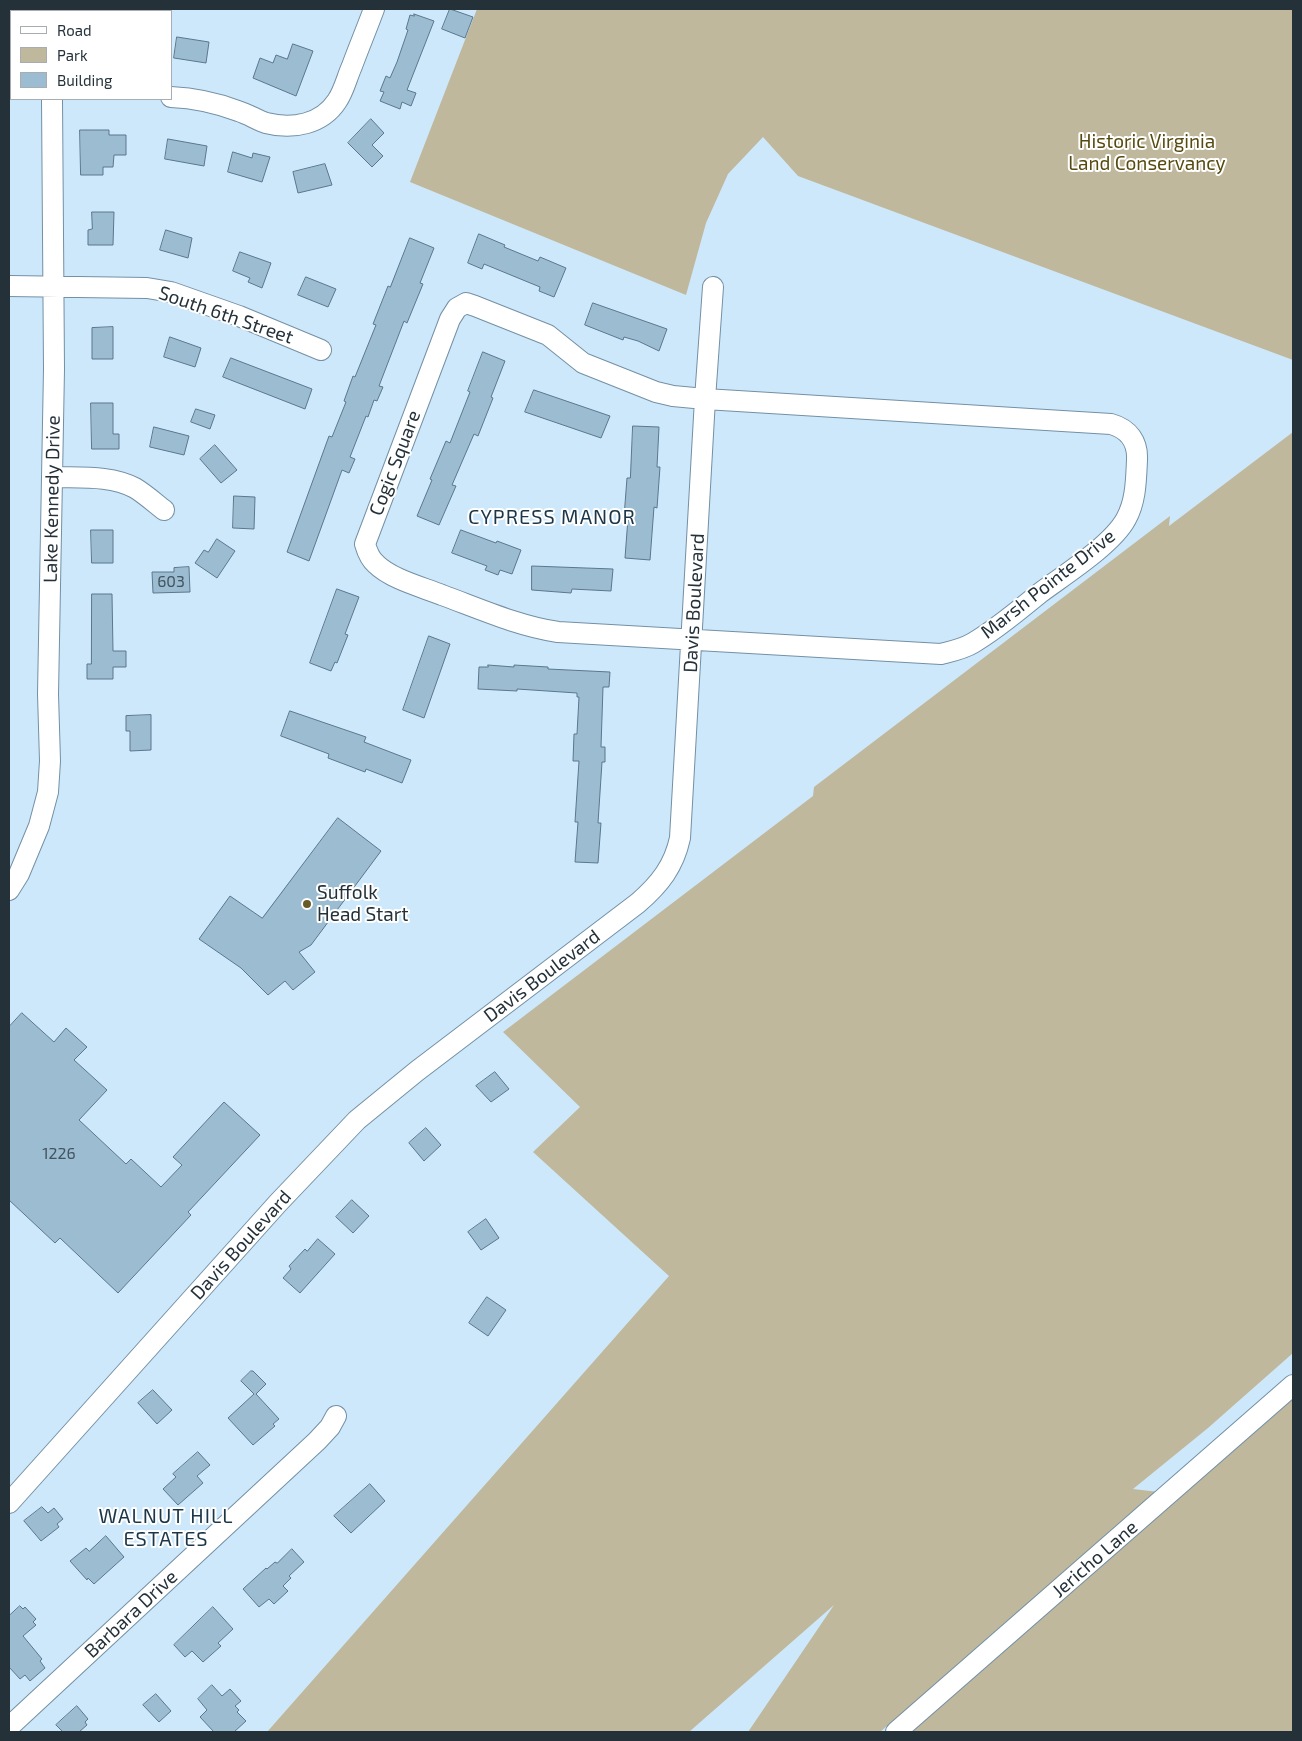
<!DOCTYPE html>
<style>
body{margin:0}
#map{position:relative;width:1302px;height:1741px;overflow:hidden;background:#cee8fb;font-family:"Exo 2",sans-serif}
canvas{display:block}
.frame{position:absolute;inset:0;border:10px solid #243139;pointer-events:none}
.legend{position:absolute;left:10px;top:10px;width:162px;height:90px;box-sizing:border-box;background:#fff;border:1px solid #a7adb0;margin:0;padding:6px 9px;list-style:none;font-size:15px;color:#243139}
.legend li{display:flex;align-items:center;gap:10px;height:25px}
.legend b{width:25px;border:1px solid #a7adb0}
</style>
<div id="map">
<canvas width="1302" height="1741"></canvas>
<div class="frame"></div>
<ul class="legend">
<li><b style="height:6px;background:#fff"></b>Road</li>
<li><b style="height:14px;background:#bfb89c"></b>Park</li>
<li><b style="height:14px;background:#9cbcd2"></b>Building</li>
</ul>
</div>
<script>
const c = document.querySelector('canvas').getContext('2d');
c.lineJoin = 'round';
function fill(path, color) { c.fillStyle = color; c.fill(path, 'evenodd'); }
function trace(path, color, width, dash) { c.strokeStyle = color; c.lineWidth = width; c.lineCap = dash ? 'butt' : 'round'; c.setLineDash(dash || []); c.stroke(path); }
function label(font, color, halo, rows, align = 'center') {
  c.font = font + ' "Exo 2",sans-serif'; c.lineWidth = 4; c.setLineDash([]); c.textBaseline = 'middle'; c.strokeStyle = halo; c.fillStyle = color; for (const [text, x, y, turn = 0] of rows) {
    c.save(); c.translate(x, y); c.rotate((+turn || 0) * Math.PI / 180); c.textAlign = isNaN(turn) ? turn : align; if (halo) c.strokeText(text, 0, 0); c.fillText(text, 0, 0); c.restore();
  }
}
fill(new Path2D(`
 M477,9H1293V360L798,176L763,137L728,174L706,223L686,295L410,182Z
 M1293,432V1353L1208,1428L1133,1489L1159,1492L880,1732H748L834,1605L689,1732H267L669,1276L533,1152L580,1107L503,1032L813,796L814,787L1170,516L1169,526Z
 M1293,1393V1732H906Z`), '#bfb89c');
const building = new Path2D(`
 M450,9L473,17L465,38L442,29Z
 M414,14L434,21L407,90L416,93L411,106L402,102L400,109L380,101L384,92L380,91L386,76L390,78L397,62L408,30L406,29L410,15L414,16Z
 M177,37L209,42L206,63L174,58Z
 M293,44L313,51L296,96L253,78L260,58L273,63L276,55L287,59Z
 M371,119L384,133L372,145L383,156L372,167L348,143Z
 M80,130H109V135H126V155H114L113,167H103V175H81Z
 M168,139L207,146L204,166L165,159Z
 M233,152L252,158L253,153L270,157L262,182L228,172Z
 M325,164L332,185L298,193L293,172Z
 M92,212H114L113,245H88V230L92,229Z
 M166,230L192,238L188,258L160,250Z
 M479,234L505,245L504,247L538,261L540,257L566,268L554,297L539,291L540,287L484,264L482,269L468,263Z
 M410,238L434,248L420,283L423,284L407,323L404,321L379,386L383,387L377,401L374,400L368,417L366,416L350,457L355,459L349,473L342,470L309,561L287,552L329,436L332,437L346,402L344,401L353,376L355,377L376,325L373,324L388,286L390,287Z
 M240,252L271,263L262,288L248,282L250,278L233,271Z
 M306,277L336,289L328,307L298,295Z
 M593,303L667,329L659,351L638,341L624,337L623,340L585,325Z
 M113,327V359H92V328Z
 M170,337L201,348L195,367L164,357Z
 M483,352L505,361L491,397L493,398L478,436L474,434L452,485L456,486L439,525L417,516L432,480L430,479L446,441L450,443L470,392L468,391Z
 M231,358L312,389L305,409L223,377Z
 M534,390L610,416L601,438L525,412Z
 M91,403H113V434H119V449H92Z
 M196,409L215,415L210,429L191,422Z
 M633,426L659,427L657,467H660L657,508L654,507L650,560L625,558L628,518L624,517L627,478H630Z
 M154,427L189,436L184,455L150,447Z
 M215,445L237,470L221,483L200,459Z
 M234,496L255,497L254,529L233,528Z
 M91,530H113V563H92Z
 M461,530L496,543L497,541L521,550L512,574L500,570L498,575L485,570L487,566L452,553Z
 M217,539L235,551L217,578L195,563L204,550L208,552Z
 M532,566L613,569L611,591L572,589L571,593L532,590Z
 M189,567L190,592L153,593L152,572H174V568Z
 M337,589L359,597L345,634L348,635L337,663L335,662L331,671L310,663Z
 M92,594H112L113,651H126V667H113V679H87V664H91Z
 M429,636L450,644L424,718L403,710Z
 M488,665L514,667V665L548,667V669L610,672L609,687H603L601,747H605V762H602L598,823H601L598,863L575,862L578,822H575L579,761H573L574,734H577L579,697H577V693L517,689V691L478,689L479,667H488Z
 M290,711L366,737L364,742L411,760L402,783L366,769L365,772L328,758L329,754L281,736Z
 M151,715V750L130,751V731H126V716Z
 M338,818L381,851L311,945L299,952L315,972L293,990L285,981L268,995L241,968L199,939L230,896L262,918Z
 M22,1013L54,1042L66,1028L87,1047L74,1060L107,1090L79,1120L126,1164L131,1159L161,1187L182,1165L173,1157L224,1102L260,1135L188,1212L191,1215L118,1293L60,1238L55,1243L9,1200V1027Z
 M495,1072L509,1089L491,1102L476,1086Z
 M426,1128L441,1145L424,1161L409,1143Z
 M352,1200L369,1216L353,1233L336,1217Z
 M486,1219L499,1238L481,1250L468,1232Z
 M318,1239L335,1254L300,1293L283,1278L291,1269L289,1266L305,1249L307,1251Z
 M487,1297L506,1310L488,1336L469,1323Z
 M251,1371H253L266,1384L256,1394L279,1419L273,1424L275,1426L253,1445L228,1418L254,1394L241,1381Z
 M153,1390L172,1410L157,1424L138,1403Z
 M198,1452L210,1465L197,1476L203,1483L178,1505L163,1489L176,1477L173,1474Z
 M370,1484L385,1501L351,1533L334,1516Z
 M42,1507L48,1513L54,1508L63,1519L57,1524L59,1527L41,1541L24,1521Z
 M106,1536L124,1557L94,1584L88,1578L87,1580L70,1561L86,1548L89,1551Z
 M292,1549L304,1562L289,1576L291,1578L283,1586L288,1591L274,1604L269,1599L259,1607L243,1589L266,1568L267,1569L275,1562L277,1563Z
 M20,1606L23,1609L25,1607L36,1619L33,1622L36,1625L23,1636L42,1659L40,1661L45,1668L30,1681L25,1675L20,1679L9,1667V1616Z
 M213,1607L233,1629L218,1643L221,1646L203,1662L192,1651L185,1657L174,1645Z
 M212,1685L222,1696L230,1689L241,1701L235,1706L239,1710L237,1712L246,1721L234,1732H214L200,1717L207,1710L198,1699Z
 M156,1694L171,1711L159,1722L143,1705Z
 M77,1706L88,1719L85,1722L87,1725L79,1732H63L56,1725Z`);
fill(building, '#9cbcd2');
trace(building, '#5a778c', 1);
const minor = new Path2D(`
 M52,11V9
 M171,97C194,98 217,103 238,111C248,114 257,120 266,123C293,130 322,124 337,101C344,91 347,77 352,66C359,47 367,28 374,9
 M9,286L147,288L171,292L239,316L321,350
 M466,303L475,306L548,335L583,363L656,392L673,396L705,399L1111,424C1129,429 1138,442 1137,460C1136,480 1136,501 1126,519C1112,545 1064,575 1040,593C1019,610 997,629 973,643C963,649 953,651 941,654L558,632C518,626 480,609 442,595C422,587 391,579 376,564C370,559 367,551 365,544L450,319L457,308Z
 M53,477C80,478 111,475 135,488C145,494 155,503 164,510
 M9,890L19,874L39,826L48,792L50,761L48,694L54,369L52,99
 M9,1503L278,1203L357,1120L417,1071L638,903C660,884 674,866 680,838L705,399L713,287
 M9,1727L317,1441L330,1427L336,1416
 M896,1732L1293,1385`);
trace(minor, '#7390a5', 22);
trace(minor, '#fff', 20);
for (const [x, y, r, color] of [
 [307,904,5,"#675b28"]
]) { const dot = new Path2D(); dot.arc(x, y, r, 0, 2 * Math.PI); c.fillStyle = color; c.fill(dot); trace(dot, '#fff', 2); }
label('16px', '#42545f', null, [
 ["603",171,582],
 ["1226",59,1154]
]);
label('19px', '#574a0f', '#fff', [
 ["Historic Virginia",1147,142],
 ["Land Conservancy",1147,164]
]);
label('19px', '#243139', '#fff', [
 ["South 6th Street",226,315,19],
 ["Cogic Square",395,463,-69],
 ["Lake Kennedy Drive",52,499,-89],
 ["Marsh Pointe Drive",1048,584,-38],
 ["Davis Boulevard",694,603,-87],
 ["Davis Boulevard",542,976,-37],
 ["Davis Boulevard",241,1245,-48],
 ["Jericho Lane",1095,1559,-41],
 ["Barbara Drive",131,1614,-43]
]);
label('19px', '#243139', '#fff', [
 ["Suffolk",317,893],
 ["Head Start",317,915]
], 'left');
c.letterSpacing = '1px';
label('20px', '#1b3648', '#fff', [
 ["CYPRESS MANOR",552,517],
 ["WALNUT HILL",166,1516],
 ["ESTATES",166,1539]
]);
c.letterSpacing = '0px';
</script>
